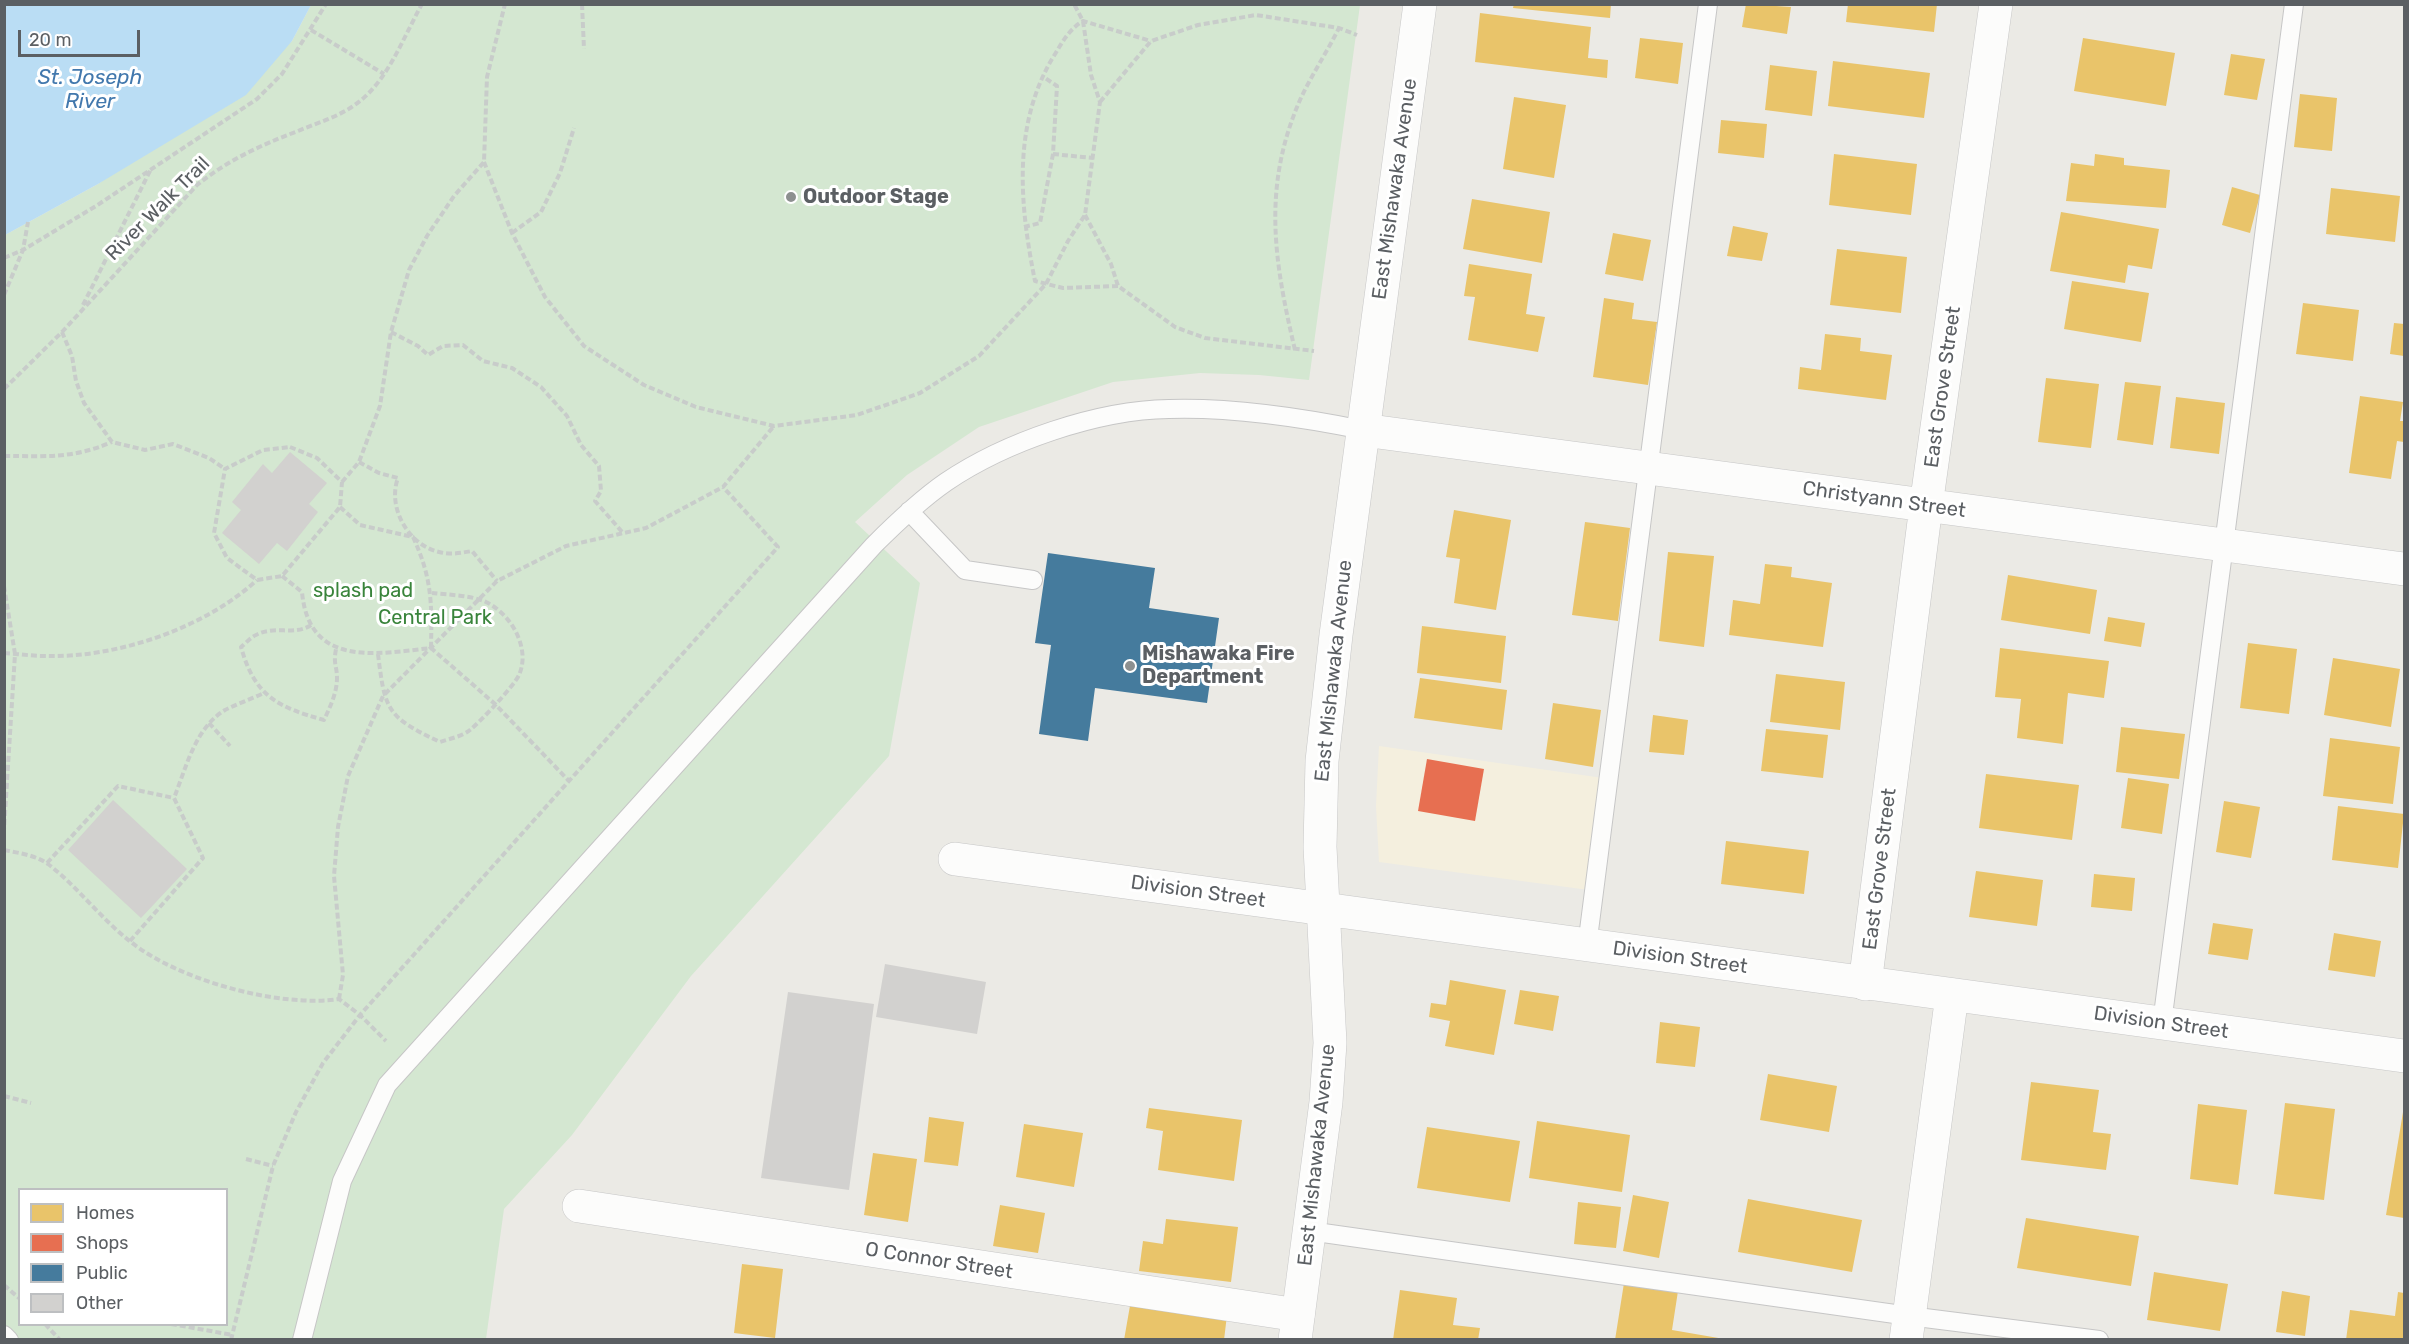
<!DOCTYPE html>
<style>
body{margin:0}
#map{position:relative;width:2409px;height:1344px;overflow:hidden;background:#ebeae5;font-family:Rubik,sans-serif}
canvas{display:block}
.frame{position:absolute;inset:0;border:6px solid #5b5f63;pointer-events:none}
.legend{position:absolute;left:18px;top:1188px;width:210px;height:138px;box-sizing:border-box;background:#fff;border:2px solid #bdbfc1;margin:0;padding:8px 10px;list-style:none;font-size:18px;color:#5b5f63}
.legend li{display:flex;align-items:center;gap:12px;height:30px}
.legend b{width:30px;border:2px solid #bdbfc1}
.scale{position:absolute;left:18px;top:30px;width:122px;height:27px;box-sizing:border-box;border:3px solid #5b5f63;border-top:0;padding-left:8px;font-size:18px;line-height:21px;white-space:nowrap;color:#5b5f63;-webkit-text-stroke:4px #fff;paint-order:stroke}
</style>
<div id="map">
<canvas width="2409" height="1344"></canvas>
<div class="frame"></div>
<ul class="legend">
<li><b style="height:16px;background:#e9c46a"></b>Homes</li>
<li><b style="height:16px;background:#e76f51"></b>Shops</li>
<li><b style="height:16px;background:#457b9d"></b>Public</li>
<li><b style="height:16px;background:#d2d1cf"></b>Other</li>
</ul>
<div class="scale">20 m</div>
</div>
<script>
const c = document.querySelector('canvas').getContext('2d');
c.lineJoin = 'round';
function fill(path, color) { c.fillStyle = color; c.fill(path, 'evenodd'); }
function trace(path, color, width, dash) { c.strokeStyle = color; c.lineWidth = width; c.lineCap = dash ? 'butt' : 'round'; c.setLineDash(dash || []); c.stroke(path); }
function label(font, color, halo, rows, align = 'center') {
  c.font = font + ' Rubik,sans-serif'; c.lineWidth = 6; c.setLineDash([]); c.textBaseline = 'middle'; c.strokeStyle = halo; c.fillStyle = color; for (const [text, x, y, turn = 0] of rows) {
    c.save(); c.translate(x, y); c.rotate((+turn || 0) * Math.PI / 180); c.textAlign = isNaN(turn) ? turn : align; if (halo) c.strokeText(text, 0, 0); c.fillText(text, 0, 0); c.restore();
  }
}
fill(new Path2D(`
 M1379,746L1603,778L1589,890L1379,862L1376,806Z`), '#f4efde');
fill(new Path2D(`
 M311,5H1360L1309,380L1259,375L1200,373L1113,382L979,427L907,475L855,522L920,583L889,756L691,976L572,1135L504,1209L486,1339L5,1340V235L98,184L292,41ZM20,1190H226V1324H20Z`), '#d4e7d1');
fill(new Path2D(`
 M5,4H311V5L292,41L246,95L98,184L5,235Z`), '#baddf4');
fill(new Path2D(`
 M1514,4H1611L1610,18L1513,8Z
 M1746,4L1791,7L1787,34L1742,27Z
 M1848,4H1937L1934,32L1846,22Z
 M1480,13L1591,27L1588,58L1608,60L1607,78L1475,62Z
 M1640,38L1683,43L1678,84L1635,78Z
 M2083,38L2175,53L2166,106L2074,91Z
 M2231,54L2265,59L2257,100L2224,95Z
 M1833,61L1930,73L1924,118L1828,106Z
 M1770,65L1817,71L1812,116L1765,110Z
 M2300,94L2337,98L2332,151L2294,147Z
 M1514,97L1566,105L1554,178L1503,169Z
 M1721,120L1767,124L1764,158L1718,153Z
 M1834,154L1917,164L1911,215L1829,205Z
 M2095,154L2124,158V165L2170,170L2166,208L2066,201L2071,163L2094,166Z
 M2232,187L2260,195L2250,233L2222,225Z
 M2331,188L2400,196L2395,242L2326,234Z
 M1472,199L1550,212L1542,263L1463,249Z
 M2061,212L2159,229L2152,269L2128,265L2125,283L2050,271Z
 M1733,226L1768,233L1762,261L1727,256Z
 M1613,233L1651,240L1643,281L1605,274Z
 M1837,249L1907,257L1901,313L1830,305Z
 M1469,264L1532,274L1526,314L1545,317L1538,352L1468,340L1475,297L1464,296Z
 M2072,281L2149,293L2141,342L2064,329Z
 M1604,298L1634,303L1632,319L1657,322L1648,385L1593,377Z
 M2303,303L2359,310L2353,361L2296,354Z
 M2394,323L2404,324V356L2390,354Z
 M1825,334L1861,338L1860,351L1892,355L1886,400L1798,389L1800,367L1821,370Z
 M2046,378L2099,384L2091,448L2038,442Z
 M2125,382L2161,386L2153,445L2117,440Z
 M2360,396L2403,402L2400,421H2404V442L2397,441L2391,479L2349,473Z
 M2176,397L2225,403L2219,454L2170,448Z
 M1454,510L1511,520L1496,610L1454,603L1460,559L1446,557Z
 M1585,522L1630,528L1618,621L1572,615Z
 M1668,552L1714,556L1704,647L1659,641Z
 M1765,564L1792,567L1791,577L1832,583L1823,647L1729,635L1733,600L1760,604Z
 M2008,575L2097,590L2090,634L2001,620Z
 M2108,617L2145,623L2141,647L2104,641Z
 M1422,626L1506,636L1501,683L1417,673Z
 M2248,643L2297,649L2289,714L2240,708Z
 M2000,648L2109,661L2104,698L2068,693L2063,744L2017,738L2021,699L1995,697Z
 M2333,658L2400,669L2391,727L2324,715Z
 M1776,674L1845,682L1840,730L1770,722Z
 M1420,678L1507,690L1502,730L1414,718Z
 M1553,703L1601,710L1593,767L1545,759Z
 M1653,715L1688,720L1684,755L1649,752Z
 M2121,727L2185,734L2179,779L2116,772Z
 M1766,729L1828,735L1823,778L1761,771Z
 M2330,738L2400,747L2393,804L2323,796Z
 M1986,774L2079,785L2072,840L1979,828Z
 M2128,778L2169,784L2162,834L2121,828Z
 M2224,801L2260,807L2251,858L2216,852Z
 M2338,806L2404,814L2398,868L2332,860Z
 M1726,841L1809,851L1804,894L1721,884Z
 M1976,871L2043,880L2037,926L1969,917Z
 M2094,874L2135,878L2132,911L2091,907Z
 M2213,923L2253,929L2248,960L2208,954Z
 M2334,933L2381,941L2375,977L2328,970Z
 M1450,980L1506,990L1494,1055L1445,1046L1450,1021L1429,1017L1431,1003L1446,1005Z
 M1520,990L1559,996L1553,1031L1514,1024Z
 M1660,1022L1700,1027L1695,1067L1656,1063Z
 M1768,1074L1837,1086L1829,1132L1760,1120Z
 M2031,1082L2099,1090L2093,1132L2111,1134L2106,1170L2021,1160Z
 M2285,1103L2335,1109L2324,1200L2274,1194Z
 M2198,1104L2247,1110L2238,1185L2190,1179Z
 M1149,1108L1242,1120L1234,1181L1158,1170L1163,1131L1146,1128Z
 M2403,1112H2404V1218L2386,1215Z
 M929,1117L964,1122L958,1166L924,1162Z
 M1537,1121L1630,1135L1622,1192L1529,1178Z
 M1024,1124L1083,1133L1074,1187L1016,1177Z
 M1427,1127L1520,1141L1510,1202L1417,1188Z
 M873,1153L917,1159L908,1222L864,1215Z
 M1633,1195L1669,1202L1659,1258L1623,1251Z
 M1748,1199L1862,1220L1852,1272L1738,1252Z
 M1578,1202L1621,1207L1616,1248L1574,1244Z
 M1000,1205L1045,1213L1038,1253L993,1246Z
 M2026,1218L2139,1236L2131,1286L2017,1268Z
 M1166,1219L1238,1227L1231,1282L1139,1271L1143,1241L1163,1244Z
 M742,1264L783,1269L775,1338L734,1333Z
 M2154,1272L2228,1284L2220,1331L2147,1320Z
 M1624,1283L1678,1291L1672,1330L1730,1340H1615Z
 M1400,1290L1457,1298L1453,1325L1480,1328L1478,1340H1393Z
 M2282,1291L2310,1296L2305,1336L2276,1332Z
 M2398,1292L2404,1293V1340H2346L2350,1310L2395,1316Z
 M1131,1300L1227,1315L1224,1340H1124Z`), '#e9c46a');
fill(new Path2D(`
 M1427,759L1484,769L1475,821L1418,811Z`), '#e76f51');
fill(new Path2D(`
 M1048,553L1155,568L1149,608L1219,618L1207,703L1095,688L1088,741L1039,734L1051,645L1035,643Z`), '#457b9d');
fill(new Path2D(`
 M290,452L327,483L309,504L318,512L287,551L277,543L259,564L222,533L241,510L232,502L263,464L272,473Z
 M113,800L187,869L141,918L68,850Z
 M885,964L986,982L977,1034L876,1017Z
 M788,992L874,1004L849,1190L761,1178Z`), '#d2d1cf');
const lane = new Path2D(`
 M909,511L965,570L1033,580
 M1587,946L1708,4
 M2162,1023L2294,4
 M1309,1231L1909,1316L2099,1340
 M4,1335L9,1340
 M302,1340L342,1181L387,1085L874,545C897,522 920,500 946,482C1005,442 1097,410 1169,409C1233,407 1299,417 1363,430`);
const street = new Path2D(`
 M1363,430L2404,569
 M955,859L1324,909
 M1865,984L1926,506L1996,4
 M579,1206L1298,1315
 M1906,1340L1952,995`);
const secondary = new Path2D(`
 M1324,909L2404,1056
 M1295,1340L1326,1102L1330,1043L1320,847L1322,761L1336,635L1420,4`);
trace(lane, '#c6c6c6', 20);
trace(street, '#c6c6c6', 34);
trace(secondary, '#c7c7c7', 34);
trace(new Path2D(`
 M582,4L584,49
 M311,30L384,74
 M1100,102L1151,41L1198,25L1256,15L1339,28L1357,35
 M1053,154L1093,158
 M484,162L512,233L545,297L584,346L644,385L696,407L774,426L857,415L920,393L979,356L1046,284L1068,241L1085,215L1100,102L1091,75L1083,21L1074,4
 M1085,215L1111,264L1118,286L1175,327L1205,338L1314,351
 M1024,227L1040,223L1053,154L1057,86L1042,76
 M512,233L541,212L560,173L574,128
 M4,258L23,250L96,206L257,99L282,74L326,4
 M1118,286L1063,288L1035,281C1020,207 1012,127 1052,59C1062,43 1068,30 1083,21L1151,41
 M4,295L23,250L28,222
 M83,305L151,169
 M62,332L72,356L76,381L84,403L112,442L145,450L173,444L209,458L225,469
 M391,332L418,346L428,355L443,346L463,345L483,361L512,368L541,387L567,416L581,445L599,466L601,491L595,501L623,533
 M1295,350C1274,261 1262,187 1300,100C1311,76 1327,52 1339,28
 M4,389L62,332L197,185C228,160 261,145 298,131C319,122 342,116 360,101C389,78 404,36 422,4
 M290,447L317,458L342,482L340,507L282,576L257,580L227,558L214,533L225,469L263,450Z
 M4,456C47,456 72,459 112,442
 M359,462L379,473L398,478C387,507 408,545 439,552C450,555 461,553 472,551L497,581
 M342,482L359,462L380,406L391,332L409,270L427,236L454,196L484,162L487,77L505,4
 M340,507L360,525L413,537C432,578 432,603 431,647
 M282,576L302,592C309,668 376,654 431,648L495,704L569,781
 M4,586L15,654L4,830
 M311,625C295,636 274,625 256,635C251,637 246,643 241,647C255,697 278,707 324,720C330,707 337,693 337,678C337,665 333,665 336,649
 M4,653C18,654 32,656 46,656C117,658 205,628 257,580
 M378,654C385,711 387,717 440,742C449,739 463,736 470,730C480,722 514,686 519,675C531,648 511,614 486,602C470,595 449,595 432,593
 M209,723L230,746
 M4,850C19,853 35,855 48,864C78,887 101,919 131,942C178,980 279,1008 339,999L360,1015L386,1041
 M47,863L118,786L174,798
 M130,941L203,858L174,798C186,768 195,728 225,710C237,704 251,699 264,693
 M339,999L343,975L334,876L338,827L348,776L383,696L497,581L566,546L646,528L723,487L774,426
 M4,1096L31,1103
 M246,1159L273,1166
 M4,1285L20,1299
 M45,1324L60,1340
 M171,1324L233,1335
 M231,1340L273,1166L296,1112L323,1063L360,1015L778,547L723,487`), '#c8ccca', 4, [6, 3]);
trace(lane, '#fcfcfb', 18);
trace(street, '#fcfcfb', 33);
trace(secondary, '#fcfcfb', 33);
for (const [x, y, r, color] of [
 [791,197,6,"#8d9090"],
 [1130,666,6,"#8d9090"]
]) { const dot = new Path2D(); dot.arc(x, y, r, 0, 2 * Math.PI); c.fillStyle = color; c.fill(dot); trace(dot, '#fff', 2); }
label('20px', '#5b5f63', '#fff', [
 ["East Mishawaka Avenue",1395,189,-82],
 ["River Walk Trail",158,209,-45],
 ["East Grove Street",1943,387,-82],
 ["Christyann Street",1884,500,8],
 ["East Mishawaka Avenue",1334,671,-84],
 ["East Grove Street",1880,869,-83],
 ["Division Street",1198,892,8],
 ["Division Street",1680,958,8],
 ["Division Street",2161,1023,8],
 ["East Mishawaka Avenue",1317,1155,-84],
 ["O Connor Street",939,1261,9]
]);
label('bold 20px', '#5b5f63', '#fff', [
 ["Outdoor Stage",803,197],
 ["Mishawaka Fire",1142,654],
 ["Department",1142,677]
], 'left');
label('20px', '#39843b', '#fff', [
 ["splash pad",363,591],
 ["Central Park",435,618]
]);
label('italic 21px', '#4278ad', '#fff', [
 ["St. Joseph",90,78],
 ["River",90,102]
]);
</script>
